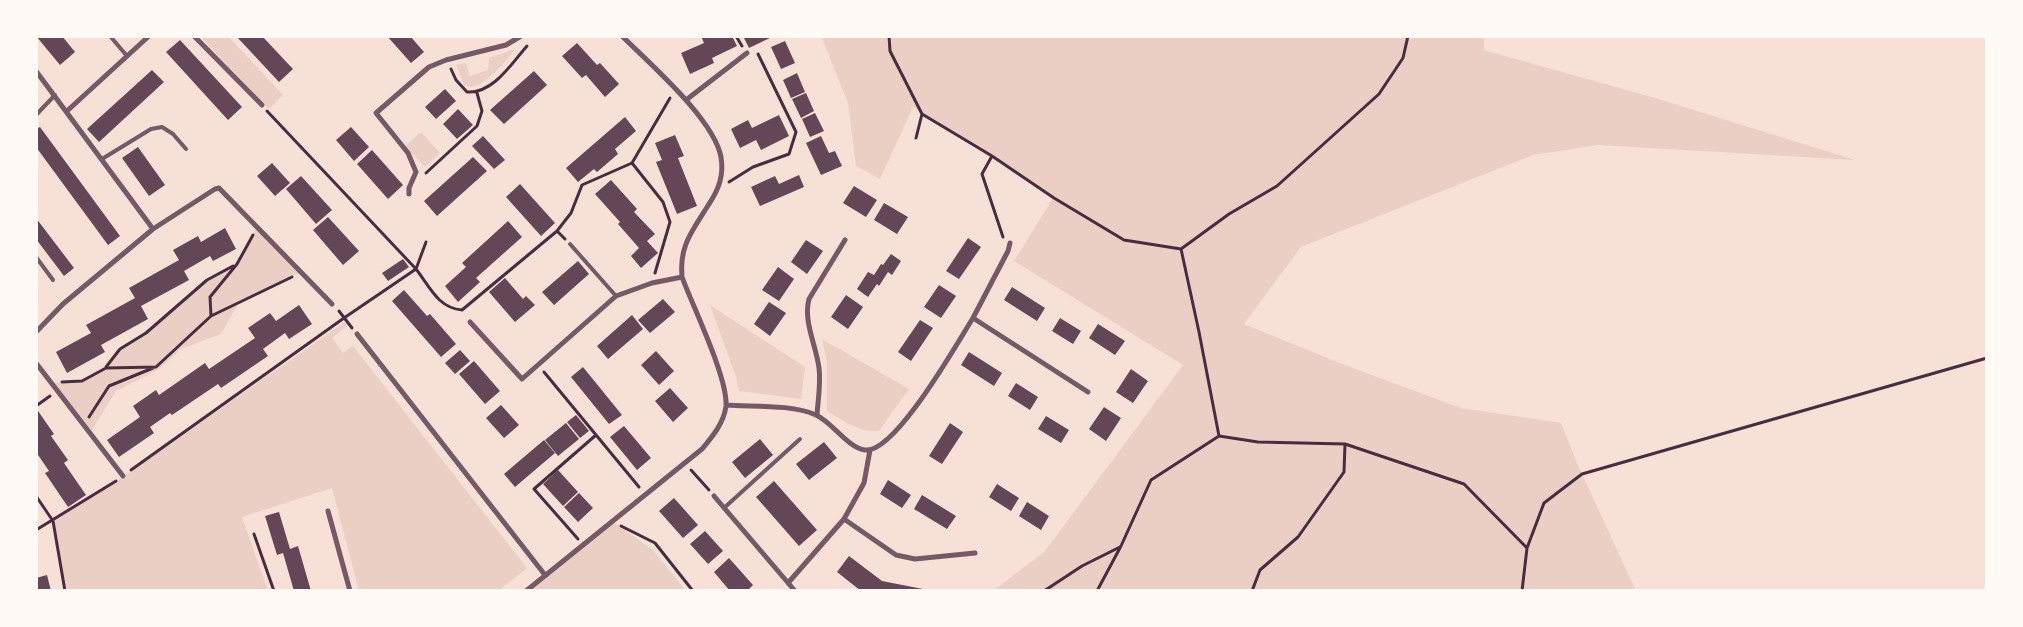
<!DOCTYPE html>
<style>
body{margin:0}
#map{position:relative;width:2023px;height:627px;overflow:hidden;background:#f7e1d7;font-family:Inter,sans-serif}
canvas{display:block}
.frame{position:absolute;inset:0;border:38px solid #fffaf5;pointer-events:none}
</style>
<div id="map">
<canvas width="2023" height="627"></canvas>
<div class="frame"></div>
</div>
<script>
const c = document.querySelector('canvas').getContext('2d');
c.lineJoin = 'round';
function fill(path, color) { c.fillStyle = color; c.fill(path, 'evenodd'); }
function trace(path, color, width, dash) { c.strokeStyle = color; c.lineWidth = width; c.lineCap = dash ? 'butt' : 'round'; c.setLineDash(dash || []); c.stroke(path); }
fill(new Path2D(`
 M200,36H228L283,95L269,109Z
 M821,36H1484V50L1655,98L1855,160L1598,145L1533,155L1301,247L1244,324L1342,364L1461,408L1561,423L1577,463L1636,591H993L1045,551L1183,365L1014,261L1053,198L992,156L913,107L880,179L856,166L848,103Z
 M515,49C508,59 485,86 472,87C469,87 466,85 464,85L456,65L466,63L470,76L488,70L489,58Z
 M421,132L440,153L425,167L405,146Z
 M257,227L301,272L238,304L221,334L181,349L158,370L116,391L90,433L52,383L82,381L106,368L120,349L146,333L207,280L237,264Z
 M710,305L805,367L801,399L739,391L736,377Z
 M345,322L347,326L332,338L343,353L353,346L527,568L498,591H359L332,488L242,517L268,591H65L53,521L115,482Z
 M822,339L909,389L879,431C858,432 845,422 827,411V362Z
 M612,521L653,550L686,591H526Z`), '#ebcfc5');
fill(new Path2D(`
 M36,36H62L75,52L60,65Z
 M236,36H262L293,69L279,82Z
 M387,36H410L424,52L411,63Z
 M701,36H732L737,46L712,58L714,63L690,74L681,53L704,43Z
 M743,36H774L749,48Z
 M180,40L242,107L228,120L166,52Z
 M785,41L795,63L781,69L771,47Z
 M577,43L597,65L600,63L619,84L605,97L586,75L582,78L562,56Z
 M152,70L164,82L99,142L87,129Z
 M534,71L547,85L504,124L490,110Z
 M797,73L805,92L791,98L783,80Z
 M445,89L456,101L436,119L425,107Z
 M806,93L814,111L801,118L792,99Z
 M458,109L473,125L457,139L443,124Z
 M815,113L824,131L810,137L802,119Z
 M779,115L789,136L761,150L756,140L740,148L731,129L748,120L752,128Z
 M625,117L636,131L615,149L618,154L597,172L594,169L578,182L566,168Z
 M40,127L120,236L108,245L36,147V129Z
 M351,127L369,147L354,161L336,140Z
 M675,135L684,156L678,158L697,206L677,214L656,162L662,160L655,143Z
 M483,136L505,160L494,169L472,146Z
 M821,136L829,153L835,151L842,166L821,175L806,143Z
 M138,147L165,185L149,196L122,158Z
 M372,150L403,185L388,199L357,164Z
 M473,157L487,171L437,216L424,201Z
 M272,163L290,183L275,196L257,176Z
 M799,175L804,187L760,206L751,187L775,176L779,184Z
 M301,176L332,210L316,224L286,189Z
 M611,180L637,209L634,212L655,234L647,241L658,253L641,268L631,256L639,248L618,224L620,222L595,194Z
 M520,184L555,223L541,236L506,197Z
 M854,186L877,200L866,217L843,203Z
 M884,203L908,217L897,234L874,220Z
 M328,217L359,251L343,265L313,230Z
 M36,218L74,268L64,276L36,239Z
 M508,221L522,237L476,278L480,282L458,302L445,286L466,267L462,263Z
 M225,228L236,249L213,261L210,256L184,271L189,280L141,306L148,319L101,345L105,352L67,373L56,352L91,333L86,325L135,298L129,288L179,260L173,250L198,236L201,242Z
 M968,238L981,247L959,279L946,271Z
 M806,240L823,251L807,274L791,262Z
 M891,254L901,261L892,275L888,272L879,286L877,284L868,297L857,289L868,272L874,275L881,264L883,265Z
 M403,259L409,267L388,281L382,273Z
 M578,261L589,274L554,305L542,292Z
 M778,267L794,279L779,301L762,290Z
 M505,278L523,299L526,296L535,305L515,322L489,292Z
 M939,285L956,296L941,318L924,307Z
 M1012,287L1045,308L1037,321L1004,300Z
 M404,290L427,316L430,314L456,344L441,357L392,301Z
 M846,295L863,307L848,329L831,317Z
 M663,299L675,312L650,333L638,320Z
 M769,302L786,313L770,336L754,324Z
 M299,305L312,324L289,339L285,333L263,349L268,356L221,388L218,384L172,415L170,413L150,427L154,433L119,457L107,440L140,417L133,406L156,390L159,395L205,363L209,369L255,338L248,328L270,313L276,321Z
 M632,315L643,329L608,359L597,346Z
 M1060,318L1081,331L1073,344L1052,331Z
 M920,320L933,328L911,361L898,352Z
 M1098,324L1125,341L1115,355L1089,338Z
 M460,350L470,361L455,374L445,363Z
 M656,351L674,371L659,385L641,365Z
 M969,352L1002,373L994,386L961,365Z
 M474,361L500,391L485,404L459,374Z
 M583,367L622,415L609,424L571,377Z
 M1131,369L1148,381L1133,403L1116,392Z
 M1016,383L1038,397L1030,410L1008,396Z
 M670,388L688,408L673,422L655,401Z
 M501,405L519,425L504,438L486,418Z
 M1104,407L1121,418L1106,441L1089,429Z
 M36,408L54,434L51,436L68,460L64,463L86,495L68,507L45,473L49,471L36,452Z
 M576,415L589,431L580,438L567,422Z
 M1046,416L1069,430L1061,443L1038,429Z
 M566,423L579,439L558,456L545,440Z
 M950,423L963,432L942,464L929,456Z
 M624,426L651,458L637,470L610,437Z
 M760,439L773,455L745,478L732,462Z
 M544,440L555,453L515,487L504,474Z
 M824,442L837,458L809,480L796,464Z
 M558,470L578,492L563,506L543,484Z
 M888,480L911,495L902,508L880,494Z
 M774,481L817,530L799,546L756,497Z
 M997,484L1019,498L1011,511L989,497Z
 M579,493L593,508L578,522L564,507Z
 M922,495L956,516L947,529L914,509Z
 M674,498L698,525L683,538L659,511Z
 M1027,502L1049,516L1041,530L1019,516Z
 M279,512L290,549L298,546L311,591H294L283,553L277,555L265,516Z
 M705,531L723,551L708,564L690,544Z
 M849,556L882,581L923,589L922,591H861L837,572Z
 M729,558L753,585L747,591H730L714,572Z
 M47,575L51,591H36V578Z`), '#644757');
trace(new Path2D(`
 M736,36L742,46
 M889,36L890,51L922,114L992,156L1054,198L1124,240L1181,249L1199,332L1219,436
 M451,69L456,80L467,92C493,94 512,63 527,46
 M267,111L416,269L426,242
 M916,138L922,114
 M992,156L982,174L1003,237
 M426,173L477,126L482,111L477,93
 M729,182L753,167L789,154L796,132L758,54
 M557,231L565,239
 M1181,249L1229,214L1277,186L1379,94L1403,58L1408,36
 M655,273L670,222L663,202L632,163L670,98
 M339,311L352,328
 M211,316L292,277
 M106,367L120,349L146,333L207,280L233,266
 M544,372L639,487
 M62,382L82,381L106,368L156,367L211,316L210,297L237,264L253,235
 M36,406L50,396
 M89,417L109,386L153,368
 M131,470L344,318L416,269C430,287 438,308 462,310L557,231L571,213L582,185L632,163
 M691,470L709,490
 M36,496L53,521L65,591
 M621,526L655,543L693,591
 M36,530L116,481
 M254,534L274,591
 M578,539L534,489L596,435
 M1527,548L1544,503L1582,474L1987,358
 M1044,591L1082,566L1120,547
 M1097,591L1121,546L1151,480L1219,436L1258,442L1345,444L1464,484L1527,548L1522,591
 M1252,591L1260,570L1298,537L1344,472L1345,444`), '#4a2c40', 3);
trace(new Path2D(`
 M110,36L127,56
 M36,115L55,95
 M102,159L151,129L162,127L173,134L186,149
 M570,244L616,296
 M36,257L53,280
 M724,508L800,439`), '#755966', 4);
trace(new Path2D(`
 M194,36L262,105
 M36,71L153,229
 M686,100L747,53
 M67,111L149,36
 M409,194V188L416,172L408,153L376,113L429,67L446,60L506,45L521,36
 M973,318L1008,251L1010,243
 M470,322L522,379L616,296L652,283L682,277
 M36,332L63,304L153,229L215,189L219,188L332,304
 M357,334L545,575
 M36,363L123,476
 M726,405C752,407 792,404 816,415C832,422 848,448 865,450C895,454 957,343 973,318L1088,392
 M817,415C818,400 821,383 819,368C816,345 803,321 809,299L845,240
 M714,496L795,591
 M328,511L350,591
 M844,519L896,555L915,559L975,553
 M788,583L844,519L864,483L870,450
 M526,591L702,449C712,437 724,423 726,406C728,378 693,307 682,277C679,245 693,230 709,204C719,189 724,175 721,157C714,119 649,63 622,36`), '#755966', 5);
</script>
